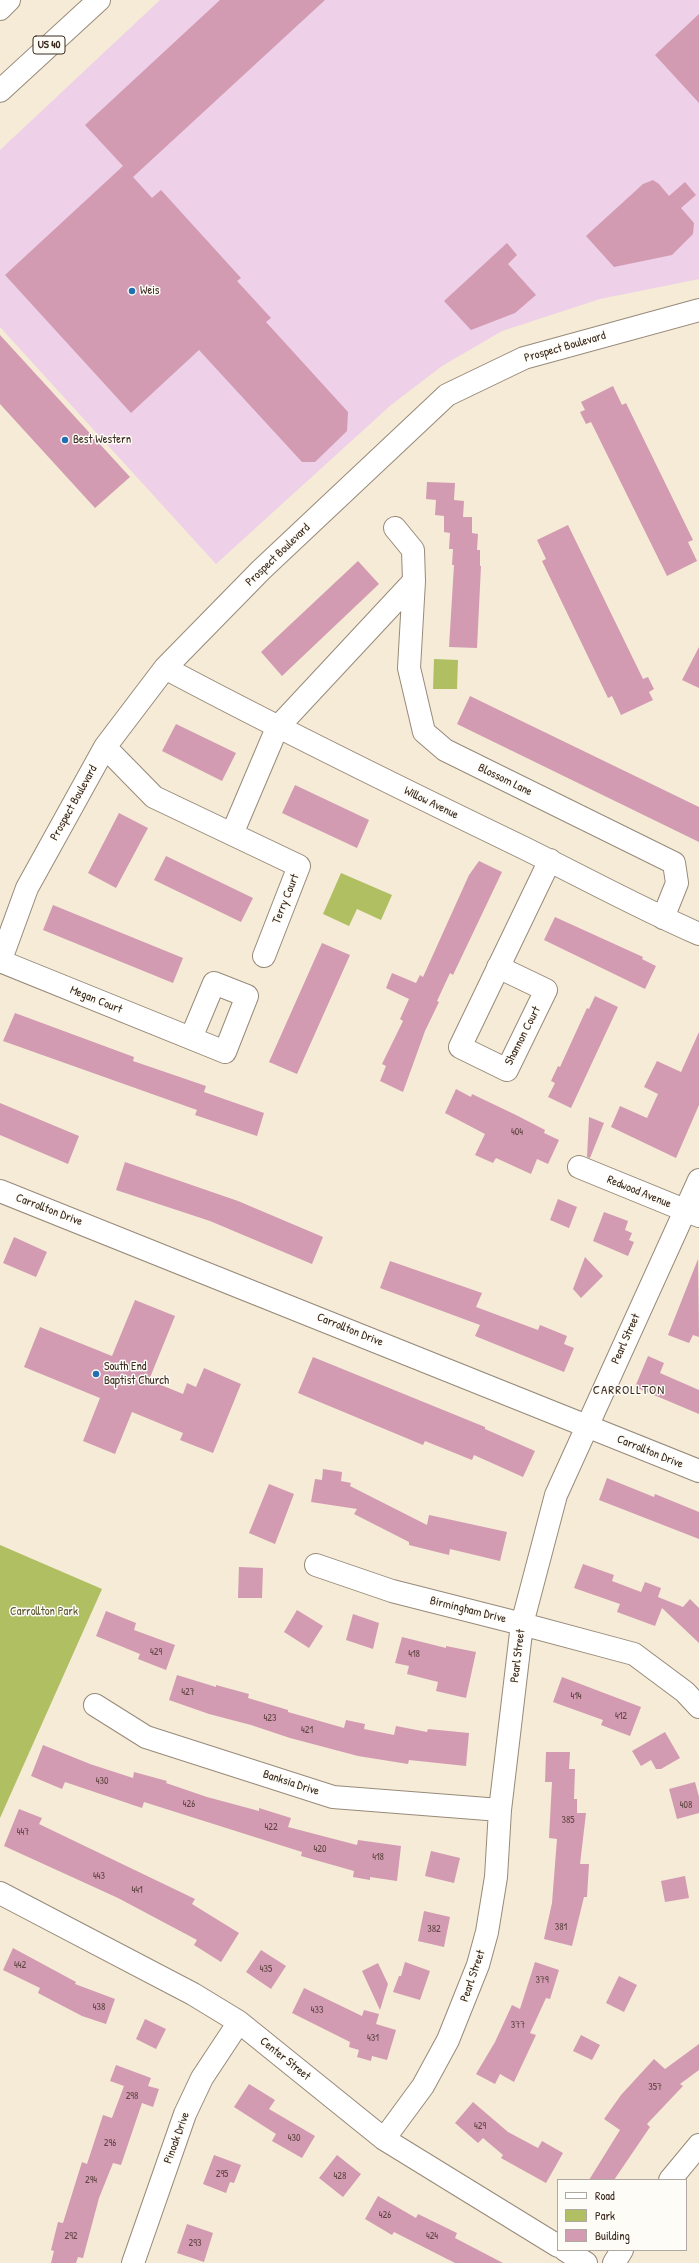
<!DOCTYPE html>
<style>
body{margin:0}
#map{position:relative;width:699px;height:2263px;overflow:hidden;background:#f5ebd6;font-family:"Patrick Hand",sans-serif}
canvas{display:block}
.legend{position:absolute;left:557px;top:2179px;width:130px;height:72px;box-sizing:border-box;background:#fdfcf7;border:1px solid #afa8a0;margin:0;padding:5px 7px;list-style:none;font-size:12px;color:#3b2a1e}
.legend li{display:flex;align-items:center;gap:8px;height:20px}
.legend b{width:20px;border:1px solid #afa8a0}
</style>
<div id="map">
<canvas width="699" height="2263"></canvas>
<ul class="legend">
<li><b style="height:5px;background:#fff"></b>Road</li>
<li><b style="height:11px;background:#afbf62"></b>Park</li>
<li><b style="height:11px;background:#d29bb2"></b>Building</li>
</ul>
</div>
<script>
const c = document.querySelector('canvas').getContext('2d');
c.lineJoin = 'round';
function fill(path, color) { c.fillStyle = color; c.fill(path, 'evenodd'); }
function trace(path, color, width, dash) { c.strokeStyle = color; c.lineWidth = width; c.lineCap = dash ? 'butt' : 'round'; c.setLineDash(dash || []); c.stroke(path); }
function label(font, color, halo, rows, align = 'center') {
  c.font = font + ' "Patrick Hand",sans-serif'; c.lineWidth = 3; c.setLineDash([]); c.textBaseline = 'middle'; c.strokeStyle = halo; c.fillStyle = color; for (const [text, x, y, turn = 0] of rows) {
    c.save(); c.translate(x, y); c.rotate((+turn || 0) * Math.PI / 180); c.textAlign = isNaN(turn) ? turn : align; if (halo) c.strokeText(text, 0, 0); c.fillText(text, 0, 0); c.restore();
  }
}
fill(new Path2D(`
 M160,0H699V279L600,299L502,331L442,366L391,405L216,564L0,327V150Z`), '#eed0e8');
fill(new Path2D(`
 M434,659L458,660L457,689H433Z
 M341,873L392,895L381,920L357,909L349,926L323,914Z
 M0,1545L102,1589L0,1818Z`), '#afbf62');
fill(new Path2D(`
 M220,0H325L133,177L152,198L161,190L241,278L237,281L271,318L266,322L348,412L347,431L315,462H302L199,350L131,413L5,275L123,166L85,125Z
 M699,14V103L655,55Z
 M653,180L659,184L669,196L685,182L696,195L681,208L694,223L693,234L672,255L614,267L586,236L643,184Z
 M507,243L517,255L508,264L536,295L515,313L471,330L444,301Z
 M0,335L130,477L95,508L0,404Z
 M613,386L622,405L626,403L693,540L688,542L697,561L667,576L591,422L586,424L580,412L585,410L581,402Z
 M427,482L455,483L454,500L464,501L463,517H472V533L478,534L477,550H480V566H481L477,648L449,647L454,565H452L453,549H449L450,533L444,532V516L435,515L436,500L426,499Z
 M568,525L643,679L648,677L654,689L649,692L653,700L621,715L612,696L608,698L542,561L546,559L537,540Z
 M358,561L379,584L282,676L261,652Z
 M699,647V688L682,680Z
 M470,696L699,807V842L457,724Z
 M176,724L236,753L222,781L162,751Z
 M295,785L369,820L357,848L282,813Z
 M119,813L148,828L116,888L88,873Z
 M166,856L253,898L241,922L154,880Z
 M479,861L502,872L453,975L450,973L437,1001L439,1002L425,1031L403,1092L380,1081L386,1066L382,1064L403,1021L400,1019L409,999L386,988L392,973L416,983L420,975L423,977L469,875Z
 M53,905L183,958L173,983L43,930Z
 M555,917L643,957L642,959L656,966L645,989L544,940Z
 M322,943L350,955L297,1074L269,1062Z
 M595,996L618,1007L571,1108L548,1097L555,1083L551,1081L558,1066L560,1067L587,1008L589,1009Z
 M15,1013L134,1057L133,1061L206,1086L204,1092L264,1113L257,1136L195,1115L197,1110L3,1041Z
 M699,1032V1105L676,1158L611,1127L620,1106L647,1118L658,1094L644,1087L657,1061L681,1072Z
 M456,1089L471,1097L472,1094L516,1115L545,1130L544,1133L559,1140L548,1164L537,1159L531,1174L496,1158L493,1163L475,1155L485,1134L445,1113Z
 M0,1103L79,1136L68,1164L0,1135Z
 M589,1117L604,1123L590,1158L587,1157Z
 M125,1162L238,1201L323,1237L312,1264L210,1221L116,1190Z
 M558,1199L577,1207L569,1228L550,1220Z
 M604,1212L628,1221L625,1230L632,1233L629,1240L634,1242L628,1256L593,1241Z
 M14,1237L47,1252L36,1277L3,1263Z
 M585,1257L603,1276L581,1298L573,1289Z
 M698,1259L699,1337L693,1335L689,1343L668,1335Z
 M390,1261L482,1293L476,1307L538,1330L540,1325L567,1336L564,1344L574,1348L564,1372L475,1336L480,1325L380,1288Z
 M135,1300L175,1316L149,1380L183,1394L187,1383L196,1387L204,1368L241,1384L213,1453L180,1440L183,1433L132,1412L115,1454L83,1441L100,1398L24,1367L40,1327L112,1356Z
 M648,1356L664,1363L660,1373L699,1390V1414L635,1387Z
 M313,1357L485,1427V1429L535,1451L523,1477L474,1455L472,1460L425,1441L423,1445L298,1393Z
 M323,1469L342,1472L341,1481L351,1483L350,1486L427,1525L429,1515L507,1532L500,1561L450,1549L449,1555L409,1545V1542L354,1514L357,1509L311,1502L315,1479L322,1480Z
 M607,1478L654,1497L655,1494L699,1512V1539L599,1500Z
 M269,1484L294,1494L275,1544L249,1533Z
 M583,1564L614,1575L612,1581L641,1592L645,1582L661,1588L658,1597L683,1607L690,1599L699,1608V1643L662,1608L655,1626L617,1612L620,1604L574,1588Z
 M239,1567L263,1568L262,1598H238Z
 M297,1610L323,1626L309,1648L284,1632Z
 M106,1611L136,1623L134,1630L175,1645L166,1670L138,1659L140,1654L96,1636Z
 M353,1614L379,1623L373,1649L346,1640Z
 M402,1637L446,1648V1646L476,1652L466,1698L436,1691L438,1682L407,1674L409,1666L395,1663Z
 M177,1675L216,1687V1685L249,1694L248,1698L288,1710V1712L344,1728L346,1720L365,1724L364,1729L394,1735L396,1726L427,1732L428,1729L469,1733L466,1766L409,1760L408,1764L358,1756L290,1738L251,1725L209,1714L169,1700Z
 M562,1677L641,1707L630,1736L601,1725L603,1720L553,1702Z
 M665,1732L680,1758L661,1769H656L651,1760L641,1766L632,1751Z
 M43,1745L90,1764L133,1778L134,1772L167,1781L166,1783L207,1797L259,1811V1808L291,1818L288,1827L357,1845L358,1840L401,1846L397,1881L370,1877V1880L353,1877L354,1871L301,1856L302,1852L144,1802L142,1808L65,1782L62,1789L31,1776Z
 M546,1752H570L569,1769H575L574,1799H577V1813H586L580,1864H589L587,1897H584L572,1946L544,1939L552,1903L557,1839L549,1838L552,1782H545Z
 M695,1782L699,1797V1813L677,1819L669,1789Z
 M19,1809L42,1818L39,1824L195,1899L192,1904L239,1933L221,1962L194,1945L197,1940L118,1898L4,1846Z
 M431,1851L460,1858L454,1883L425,1876Z
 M685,1876L689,1898L665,1902L661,1881Z
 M424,1911L450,1917L444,1947L418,1941Z
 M13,1948L76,1982L75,1984L115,1999L106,2024L82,2016L38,1993L40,1988L3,1970Z
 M261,1950L286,1966L271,1989L246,1972Z
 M405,1962L430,1971L420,2000L393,1992L399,1976H401Z
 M535,1962L559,1970L550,1999L546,1998L530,2033L536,2035L514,2082L500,2074L495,2084L476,2074L495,2042L512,2005L520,2009Z
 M378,1963L388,1984L380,2010L362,1971Z
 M619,1976L637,1985L624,2012L606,2003Z
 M304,1988L362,2016L364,2010L379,2014L376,2024L396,2030L387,2060L372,2056L371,2061L357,2057L359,2050L349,2047L350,2042L292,2013Z
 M145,2019L166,2029L156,2049L136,2039Z
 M581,2035L600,2045L592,2060L573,2051Z
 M699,2044V2070L680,2084L683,2086L647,2124L650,2127L614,2180H589L620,2130L604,2119L621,2095L654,2059L665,2069Z
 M116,2065L151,2078L148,2086L159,2089L153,2107L142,2103L121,2165L113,2163L99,2198L83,2258L78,2257L76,2263H51L54,2251L51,2250L58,2222L63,2223L82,2162L87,2164L103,2115L112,2118L124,2086L110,2081Z
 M249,2084L275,2100L269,2109L315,2136L302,2158L272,2141L276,2134L234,2107Z
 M473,2102L508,2132L538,2148L542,2141L563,2153L546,2183L501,2158L503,2155L483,2138L478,2143L455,2123Z
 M214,2155L241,2165L234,2183L230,2182L226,2193L203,2184Z
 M337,2155L361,2174L343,2197L319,2178Z
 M378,2196L416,2218L418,2214L457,2233L455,2238L503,2263H455L394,2232L392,2235L365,2219Z
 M187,2224L213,2233L204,2262L177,2253Z`), '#d29bb2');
const minor = new Path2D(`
 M395,528L413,550L414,581L409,668L424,732L445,750L674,863L677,883L663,918
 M165,668C283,731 402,789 522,847C581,876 639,908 699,934
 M105,747L154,797L299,866L264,956
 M232,834L277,728L414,581
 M0,961L225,1052L247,996L214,983L191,1038
 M0,962L27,888L105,747L165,668L261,570L447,395L524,358L699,310
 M498,967L546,990L507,1070L460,1047L550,860
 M579,1167L699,1216
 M0,1191L699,1471
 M316,1565L392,1591L522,1624L634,1654L685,1692L699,1707
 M95,1705L146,1737L333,1797L500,1810
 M0,1893L193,1994L239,2022L384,2139L558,2246
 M384,2139L423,2086L448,2040L478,1965L487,1932L496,1877L500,1810L522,1624L556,1495L699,1180
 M670,2180L699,2145
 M565,2250L586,2263
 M133,2263L185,2114L202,2078L239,2022
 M614,2263L622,2250`);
const highway = new Path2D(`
 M0,9L9,0
 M0,91L99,0`);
trace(minor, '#988a7a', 24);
trace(highway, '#988a7a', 24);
trace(minor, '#fff', 22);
trace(highway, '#fff', 22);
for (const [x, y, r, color] of [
 [132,291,4,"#1f6fb2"],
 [65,440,4,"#1f6fb2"],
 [96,1374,4,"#1f6fb2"]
]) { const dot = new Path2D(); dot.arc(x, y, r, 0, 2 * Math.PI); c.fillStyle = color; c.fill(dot); trace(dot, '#fdfcf7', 1.5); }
label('10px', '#614643', null, [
 ["404",517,1132],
 ["429",156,1652],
 ["418",414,1654],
 ["427",188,1692],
 ["414",576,1696],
 ["412",621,1716],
 ["423",270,1718],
 ["421",307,1730],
 ["430",102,1781],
 ["426",189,1804],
 ["408",686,1805],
 ["385",568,1820],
 ["422",271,1827],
 ["447",23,1832],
 ["420",320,1849],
 ["418",378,1857],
 ["443",99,1876],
 ["441",137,1890],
 ["381",561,1927],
 ["382",434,1929],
 ["442",20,1965],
 ["435",266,1969],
 ["379",542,1980],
 ["438",99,2007],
 ["433",317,2010],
 ["377",518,2025],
 ["431",373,2038],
 ["357",655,2087],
 ["298",132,2096],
 ["429",480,2126],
 ["430",294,2138],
 ["296",110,2143],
 ["295",222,2174],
 ["428",340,2176],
 ["294",91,2180],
 ["426",385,2215],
 ["292",71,2236],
 ["424",432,2236],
 ["293",195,2243]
]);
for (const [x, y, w] of [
 [49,45,32]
]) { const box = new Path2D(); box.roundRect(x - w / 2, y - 9, w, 18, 3); c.fillStyle = '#fdfcf7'; c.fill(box); trace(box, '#3b2a1e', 1); }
label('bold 11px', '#3b2a1e', null, [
 ["US 40",49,45]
]);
label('12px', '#3b2a1e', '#fdfcf7', [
 ["Weis",140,291],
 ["Best Western",73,440],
 ["South End",104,1367],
 ["Baptist Church",104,1381]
], 'left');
label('12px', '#3b2a1e', '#fdfcf7', [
 ["Prospect Boulevard",565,347,-16],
 ["Prospect Boulevard",278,555,-44],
 ["Blossom Lane",505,780,26],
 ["Prospect Boulevard",74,803,-61],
 ["Willow Avenue",431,803,26],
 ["Terry Court",286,899,-68],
 ["Megan Court",96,1000,22],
 ["Shannon Court",523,1036,-63],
 ["Redwood Avenue",639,1192,22],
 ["Carrollton Drive",49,1210,21],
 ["Carrollton Drive",350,1330,22],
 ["Pearl Street",626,1339,-66],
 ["Carrollton Drive",650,1452,22],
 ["Birmingham Drive",468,1610,14],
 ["Pearl Street",518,1656,-83],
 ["Banksia Drive",291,1783,18],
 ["Pearl Street",473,1976,-71],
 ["Center Street",285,2059,39],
 ["Pinoak Drive",177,2138,-70]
]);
label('12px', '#5e5732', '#fdfcf7', [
 ["Carrollton Park",44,1612]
]);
c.letterSpacing = '1px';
label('13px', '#3b2a1e', '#fdfcf7', [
 ["CARROLLTON",629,1391]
]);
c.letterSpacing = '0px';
</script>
